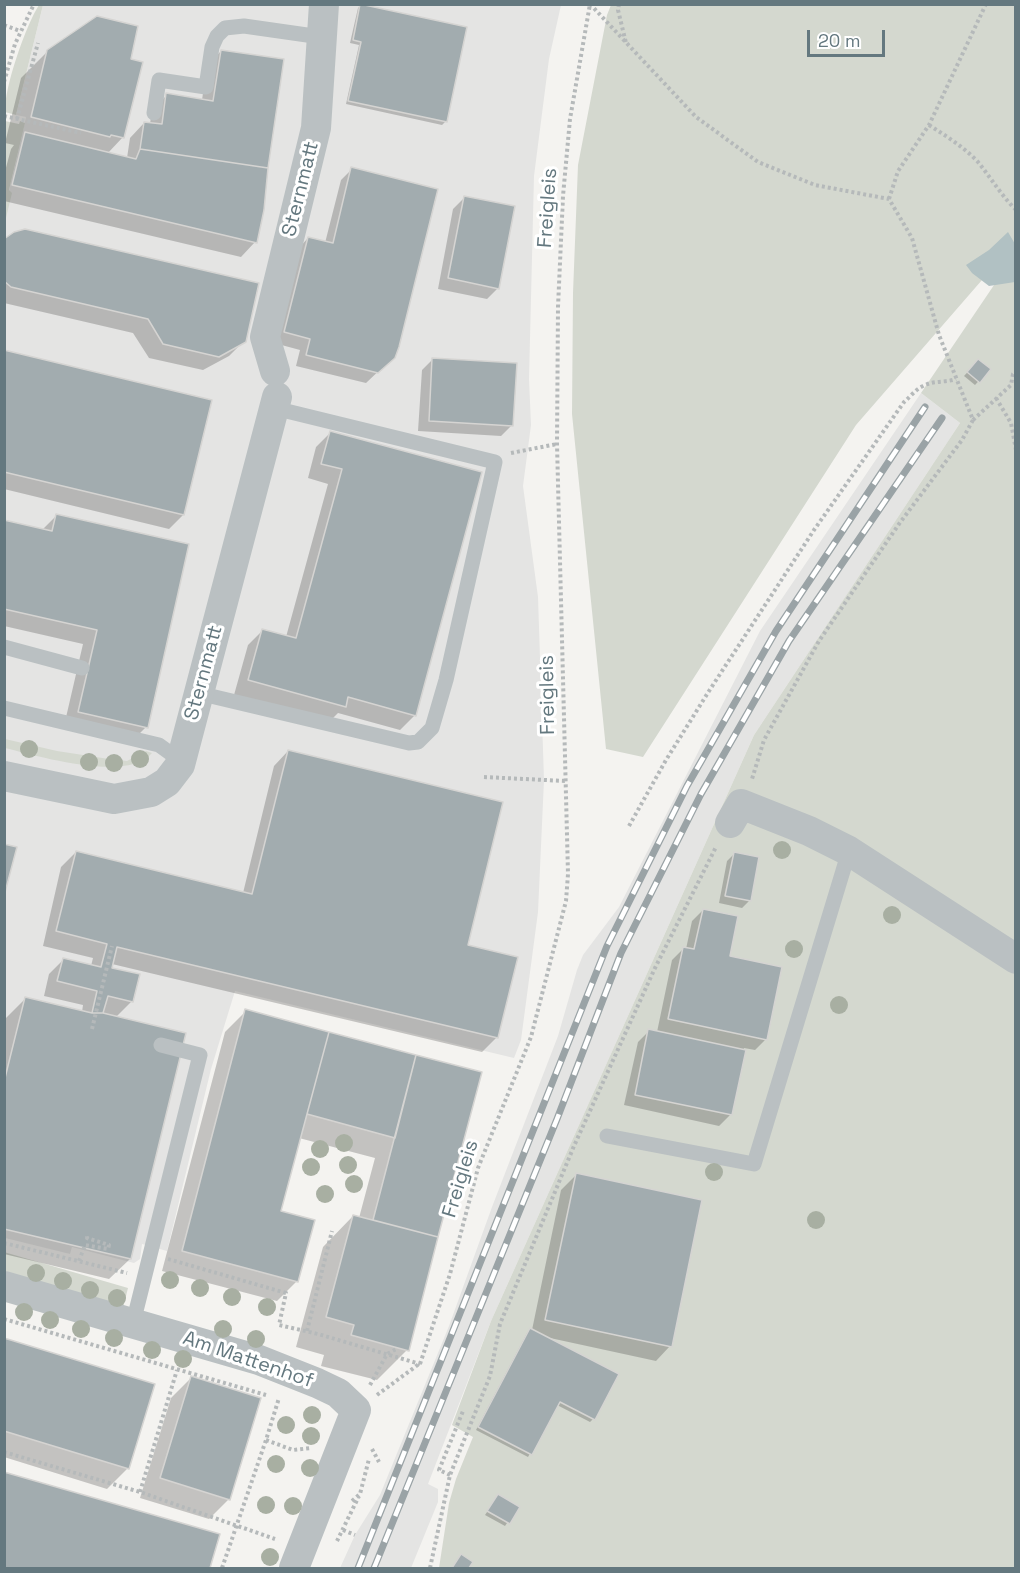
<!DOCTYPE html>
<style>
body{margin:0}
#map{position:relative;width:1020px;height:1573px;overflow:hidden;background:#f4f3f0;font-family:"Space Grotesk",sans-serif}
canvas{display:block}
.frame{position:absolute;inset:0;border:6px solid #64787f;pointer-events:none}
.scale{position:absolute;left:807px;top:30px;width:78px;height:27px;box-sizing:border-box;border:3px solid #64787f;border-top:0;padding-left:8px;font-size:18px;line-height:21px;white-space:nowrap;color:#64787f;-webkit-text-stroke:4px #fff;paint-order:stroke}
</style>
<div id="map">
<canvas width="1020" height="1573"></canvas>
<div class="frame"></div>
<div class="scale">20 m</div>
</div>
<script>
const c = document.querySelector('canvas').getContext('2d');
c.lineJoin = 'round';
function fill(path, color) { c.fillStyle = color; c.fill(path, 'evenodd'); }
function trace(path, color, width, dash) { c.strokeStyle = color; c.lineWidth = width; c.lineCap = dash ? 'butt' : 'round'; c.setLineDash(dash || []); c.stroke(path); }
function label(font, color, halo, rows, align = 'center') {
  c.font = font + ' "Space Grotesk",sans-serif'; c.lineWidth = 6; c.setLineDash([]); c.textBaseline = 'middle'; c.strokeStyle = halo; c.fillStyle = color; for (const [text, x, y, turn = 0] of rows) {
    c.save(); c.translate(x, y); c.rotate((+turn || 0) * Math.PI / 180); c.textAlign = isNaN(turn) ? turn : align; if (halo) c.strokeText(text, 0, 0); c.fillText(text, 0, 0); c.restore();
  }
}
fill(new Path2D(`
 M43,5H561L549,59L534,176L529,379L531,425L523,486L538,597L544,780L538,912L521,1040L514,1058L235,991L211,1069L167,1251L142,1244L140,1259L134,1263L72,1247L70,1254L5,1238L4,222L9,191L26,117L16,115Z
 M921,393L960,423L754,735L491,1321L428,1484L438,1489V1502L411,1568H340L355,1535L380,1495L449,1326L492,1207L558,1036L577,970L583,955L619,907L760,631Z`), '#e4e4e3');
fill(new Path2D(`
 M39,5H43L16,115L5,112C4,88 26,25 39,5Z
 M611,5H1015V242L856,425L643,757L606,749L572,414L573,293L578,165L607,15Z
 M5,121L19,124L20,121L25,123L9,190L12,193L5,222Z
 M1015,254V1568H439L449,1503L456,1479L473,1437L452,1425L491,1321L754,735L960,423L921,393Z
 M5,739L57,751L109,759L127,761L146,751L152,753C127,783 38,756 5,748Z
 M4,1252L128,1288L123,1308L5,1273Z`), '#d4d8cf');
fill(new Path2D(`
 M1008,232L1015,244V282L989,286L972,273L966,265L989,250Z`), '#b1c1c3');
fill(new Path2D(`
 M361,5L445,122L442,125L346,104L359,45L350,43L358,8Z
 M48,51L129,60L123,137L107,154L127,158L130,138L144,123L150,124L152,110L167,95L202,100L207,66L221,51L255,242L241,257L4,201V175L11,149L14,145L5,143L21,78Z
 M352,169L385,365L366,383L296,366L300,350L274,343L297,250L308,238L325,243L341,180Z
 M464,198L498,288L487,299L438,289L453,209Z
 M4,241L244,341L229,356L203,370L149,358L133,333L4,303Z
 M4,351L183,515L169,529L4,489Z
 M433,359L512,425L501,436L418,431L422,370Z
 M978,361L989,370L975,385L964,376Z
 M331,432L480,473L415,715L400,730L338,713L330,721L234,695L248,645L262,631L286,637L328,484L308,478L316,447Z
 M57,515L146,727L132,741L64,726L83,644L4,626V521L42,530Z
 M288,751L466,946L497,1037L482,1052L112,964L110,969L132,1001L116,1017L184,1034L130,1259L109,1279L4,1254L5,1019L26,998L82,1012L83,1005L44,996L49,974L63,960L91,966L93,958L43,946L61,867L76,852L243,893L274,766Z
 M734,854L749,901L742,908L719,903L727,861Z
 M703,910L766,1039L755,1050L744,1048L730,1115L719,1126L624,1105L638,1042L649,1031L657,1032L672,960L683,949H686L692,921Z
 M246,1011L480,1073L407,1350L377,1380L321,1366L324,1355L296,1347L323,1247L353,1216L359,1218L375,1158L299,1138L279,1212L297,1281L277,1301L162,1271L225,1032Z
 M576,1175L670,1346L656,1361L550,1338L593,1419L590,1422L557,1405L528,1457L476,1430L527,1333L532,1330L561,1190Z
 M4,1340L128,1468L107,1489L4,1457Z
 M191,1378L229,1499L209,1519L140,1498L171,1398Z
 M4,1473L218,1535L209,1568H4Z
 M498,1496L518,1507L505,1526L485,1515Z`), '#0003');
const building = new Path2D(`
 M360,4L467,27L447,122L348,101L361,42L353,40Z
 M97,16L138,26L131,59L143,62L124,138L111,135L110,137L31,117L47,50Z
 M221,50L284,59L268,168L140,149L144,122L162,124L166,93L213,101Z
 M25,132L136,159L140,149L268,168L264,210L257,243L12,185Z
 M351,167L438,189L399,347L395,358L378,373L306,355L310,339L284,332L308,237L333,243Z
 M464,196L515,206L499,289L448,278Z
 M25,229L259,283L246,342L219,357L163,344L148,319L11,287L4,281V239L14,232Z
 M4,350L212,400L184,515L4,472Z
 M432,358L517,363L513,426L429,421Z
 M978,359L991,369L980,383L967,372Z
 M330,431L482,472L416,716L348,697L346,707L248,680L262,629L296,638L342,469L321,464Z
 M56,514L189,544L148,728L78,712L97,630L4,609V520L52,531Z
 M288,750L503,802L468,945L518,957L498,1038L117,947L112,968L140,974L133,1002L108,996L103,1013H92L97,991L57,981L63,958L101,967L107,944L56,931L76,851L252,894Z
 M4,844L17,847L4,896Z
 M734,852L759,857L751,901L725,896Z
 M703,909L738,916L730,956L782,967L767,1040L668,1019L683,947L694,949Z
 M25,997L92,1013H103L186,1033L131,1259L4,1229V1082Z
 M245,1009L329,1032L281,1211L315,1220L298,1282L182,1251Z
 M648,1029L746,1050L732,1115L635,1095Z
 M329,1032L416,1055L395,1138L307,1114Z
 M416,1055L482,1072L438,1237L373,1220Z
 M576,1173L702,1200L672,1347L545,1320Z
 M353,1215L438,1237L409,1351L351,1335L354,1325L326,1317Z
 M530,1328L619,1374L595,1420L560,1402L532,1455L478,1427Z
 M4,1338L155,1384L129,1469L4,1431Z
 M191,1376L261,1398L230,1500L160,1478Z
 M4,1472L220,1534L210,1568H4Z
 M498,1494L520,1507L510,1524L487,1511Z
 M461,1554L473,1562L469,1568H452Z`);
fill(building, '#a2acaf');
trace(building, '#d5d4d2', 1.5);
trace(new Path2D(`
 M590,4L696,117L758,162L815,185L889,199L912,238L939,335L973,420L962,440L899,524L819,641L764,740L752,779
 M619,4L618,10L626,43
 M4,25L20,31
 M4,82L15,44L34,4
 M4,116L81,133
 M17,119L38,43
 M929,125C946,136 964,147 978,162C991,178 1001,195 1016,210
 M889,199L898,171L929,125L986,4
 M996,398L1011,423L1016,450
 M973,420L1011,385L1013,374L1016,371
 M511,453L557,444
 M484,777L565,781
 M629,826L666,760L709,691L814,530L904,402C910,397 916,389 923,386C934,380 945,383 956,379
 M92,1029L112,946
 M4,1243L127,1273
 M168,1259L286,1293L279,1325L318,1334L420,1364
 M79,1261L85,1245L108,1249L109,1245L87,1238L88,1235
 M4,1319L266,1395
 M307,1331L332,1231
 M420,1364L450,1274L478,1168L531,1037L566,901L568,874L557,444L558,307L563,196L570,119L590,4
 M370,1385L387,1354L398,1348
 M377,1395L419,1364
 M266,1440L293,1450L311,1448
 M372,1449L379,1462
 M4,1452L140,1492L275,1539
 M450,1475L439,1470L463,1411
 M140,1492L177,1370
 M352,1501L360,1494L369,1459
 M343,1530L355,1535
 M337,1541L359,1496
 M222,1568L266,1440L279,1398
 M430,1568L450,1475L490,1376L500,1324L574,1146L655,968L716,847`), '#b5b9ba', 4, [3, 3]);
trace(new Path2D(`
 M154,113L159,80L206,87L212,47L217,36L225,28L244,26L321,37
 M4,647L82,668
 M198,693L409,743L418,742L432,728L446,680L495,462L274,408
 M4,708L159,745L181,761
 M607,1136L754,1164L849,851
 M133,1323L200,1055L161,1045`), '#bac0c2', 15);
trace(new Path2D(`
 M275,371L265,337L316,128L324,4
 M4,776L114,799L151,792L167,782L180,765L277,397
 M730,823L741,804L809,831L849,851L1016,959
 M4,1286L259,1360L317,1383L338,1393L356,1410L294,1568`), '#bac0c2', 30);
const rail = new Path2D(`
 M358,1568L607,946L687,786L776,631L925,407
 M374,1568L557,1119L621,953L701,794L789,641L942,418`);
trace(rail, '#9aa3a6', 7);
trace(rail, '#fff', 4.5, [14]);
c.fillStyle = '#a8afa2';
for (const [x, y] of [
 [29,749],
 [140,759],
 [89,762],
 [114,763],
 [782,850],
 [892,915],
 [794,949],
 [839,1005],
 [344,1143],
 [320,1149],
 [348,1165],
 [311,1167],
 [714,1172],
 [354,1184],
 [325,1194],
 [816,1220],
 [36,1273],
 [170,1280],
 [63,1281],
 [200,1288],
 [90,1290],
 [232,1297],
 [117,1298],
 [267,1307],
 [24,1312],
 [50,1320],
 [81,1329],
 [223,1329],
 [114,1338],
 [256,1339],
 [152,1350],
 [183,1359],
 [312,1415],
 [286,1425],
 [311,1436],
 [276,1464],
 [310,1468],
 [266,1505],
 [293,1506],
 [270,1557]
]) { c.beginPath(); c.arc(x, y, 9, 0, 2 * Math.PI); c.fill(); }
label('20px', '#64787f', '#fff', [
 ["Sternmatt",301,189,-76],
 ["Freigleis",548,208,-86],
 ["Sternmatt",204,673,-75],
 ["Freigleis",548,695,-91],
 ["Freigleis",461,1179,-73],
 ["Am Mattenhof",248,1360,19]
]);
</script>
